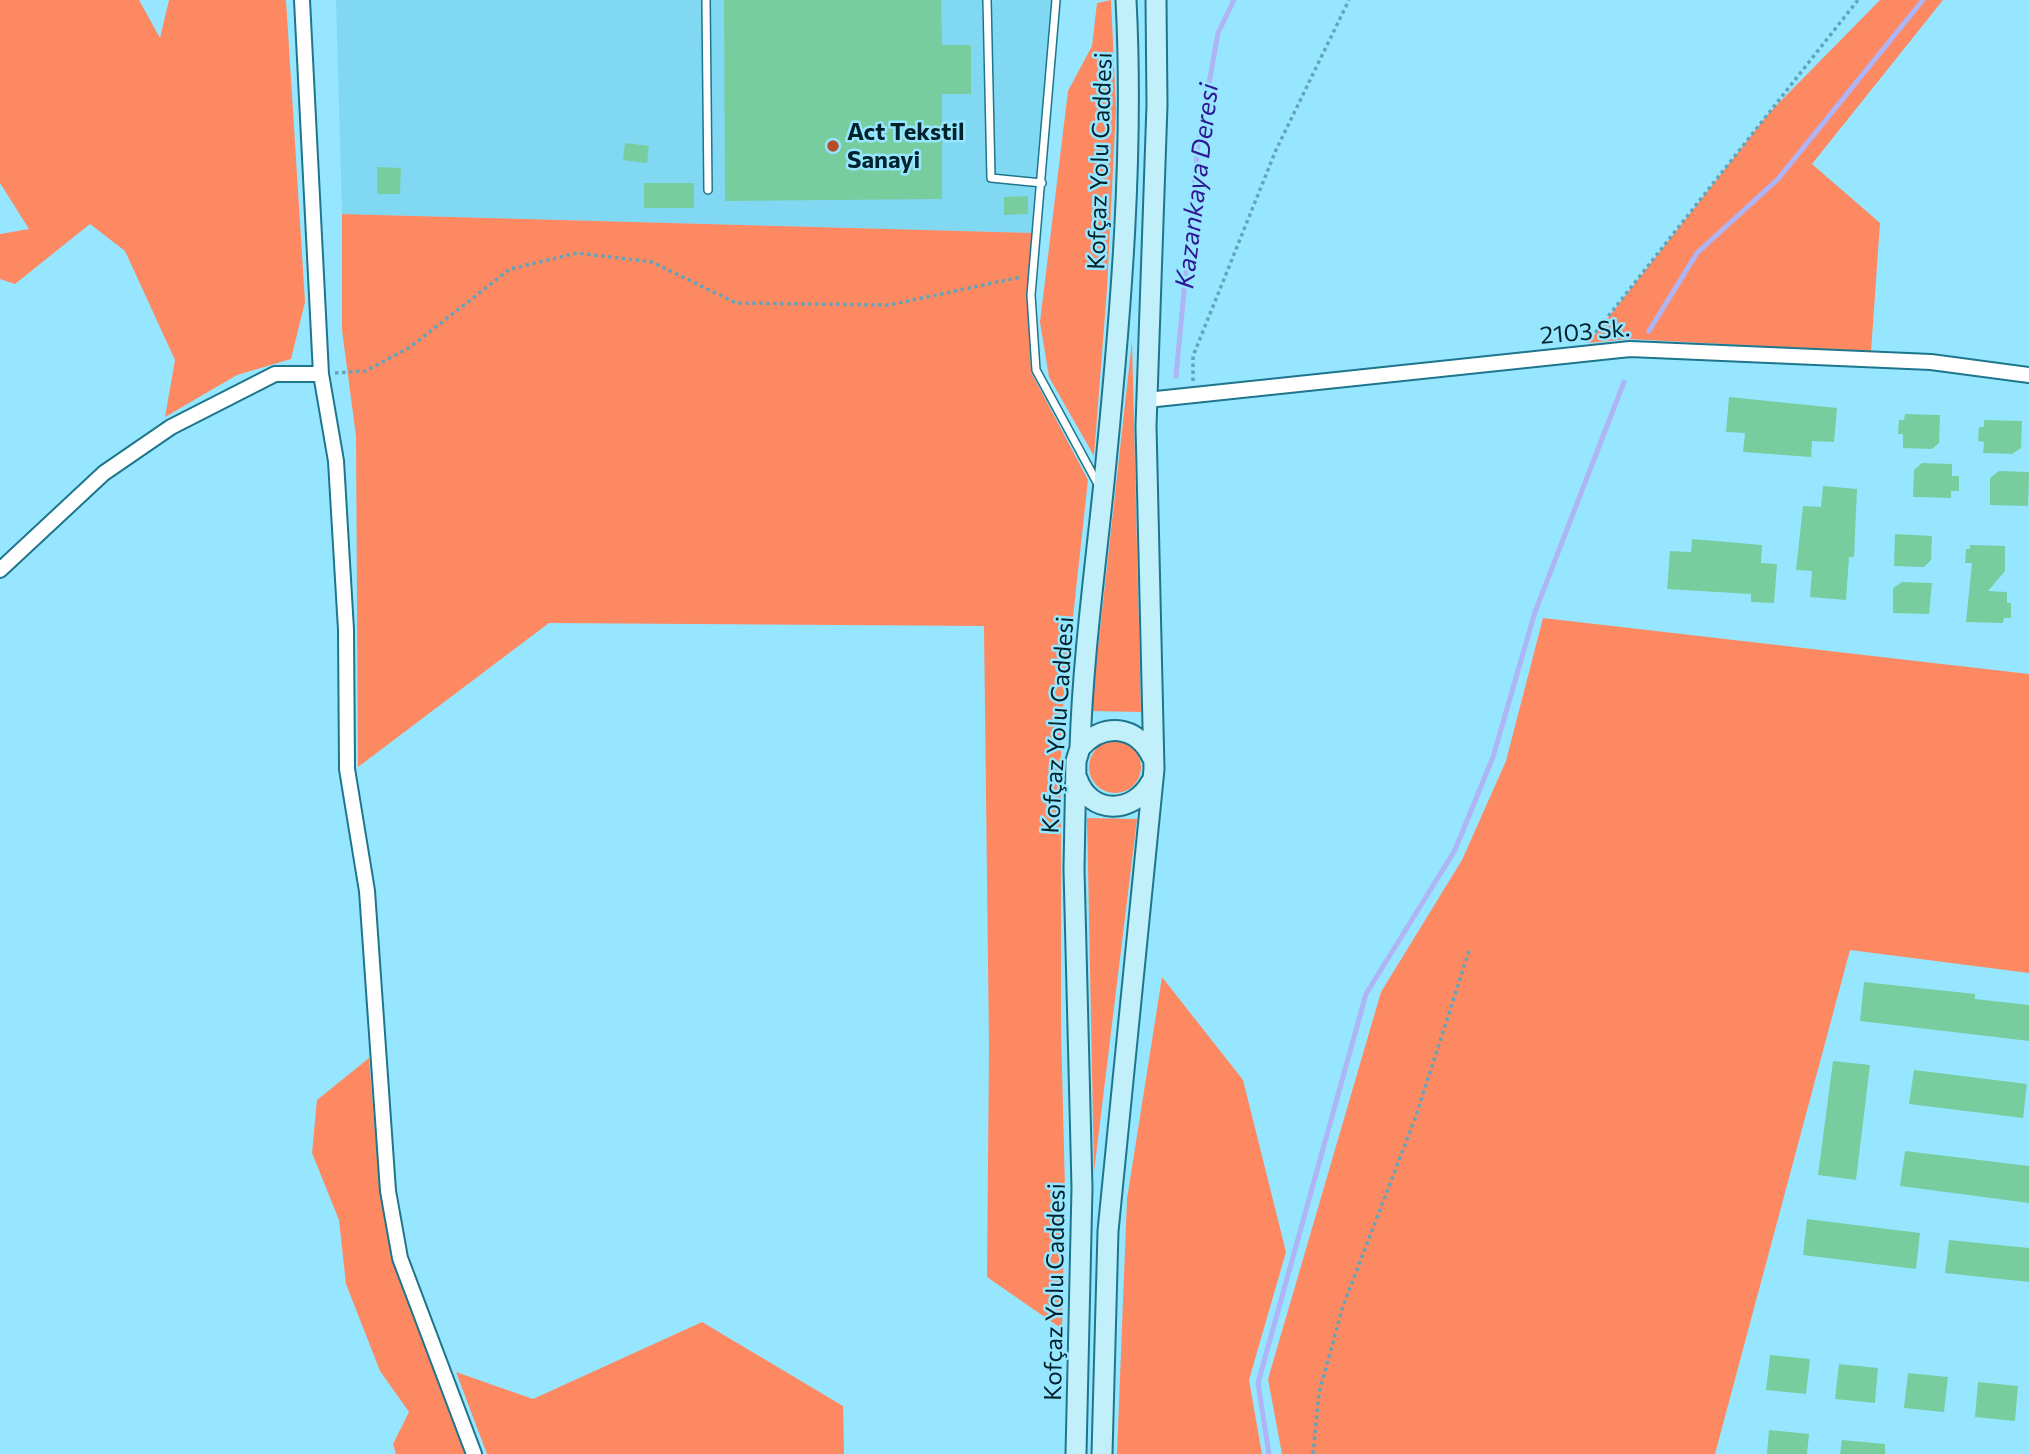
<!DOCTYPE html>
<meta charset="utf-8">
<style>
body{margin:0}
canvas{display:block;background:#96e6ff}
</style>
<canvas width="2029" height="1454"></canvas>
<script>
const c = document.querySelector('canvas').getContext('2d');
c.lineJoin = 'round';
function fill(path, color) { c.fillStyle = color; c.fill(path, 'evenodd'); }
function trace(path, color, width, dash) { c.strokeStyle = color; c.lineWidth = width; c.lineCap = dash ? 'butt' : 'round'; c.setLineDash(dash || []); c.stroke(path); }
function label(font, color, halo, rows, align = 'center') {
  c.font = font + ' Commissioner,sans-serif'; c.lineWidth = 5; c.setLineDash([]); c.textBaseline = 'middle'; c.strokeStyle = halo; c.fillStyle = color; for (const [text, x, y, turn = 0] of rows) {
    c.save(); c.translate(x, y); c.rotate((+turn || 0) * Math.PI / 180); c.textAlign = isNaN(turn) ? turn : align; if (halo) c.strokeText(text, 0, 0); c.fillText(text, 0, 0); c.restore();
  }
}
fill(new Path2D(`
 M336,0H1056L1034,233L342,214Z`), '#81d8f3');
fill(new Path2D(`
 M0,0H139L160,38L169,0H286L305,302L291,359L237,375L165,417L175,360L125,251L90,224L15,284L0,279V234L29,229L0,183Z
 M1111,0L1116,108L1107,289L1094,456L1049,377L1040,322L1068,91L1092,46L1097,3Z
 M1880,0H1943L1812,164L1880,223L1871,352L1629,339L1588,343L1769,113Z
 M342,214L1034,233L1028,295L1031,372L1088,480L1061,727V1028L1065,1189L1062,1329L987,1277L989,1047L984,626L549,623L358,767L356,436L342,330Z
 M1132,341L1141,712L1091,711Z
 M1543,618L2029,674V973L1850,950L1715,1454H1282L1268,1379L1381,992L1462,860L1506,761Z
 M1089 767a26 26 0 1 1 52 0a26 26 0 1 1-52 0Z
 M1087,818L1137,819L1094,1172Z
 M1162,977L1243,1080L1286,1252L1249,1380L1262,1454H1117L1127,1199Z
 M369,1058L380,1192L394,1262L466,1454H396L393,1444L409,1412L380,1371L346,1284L339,1220L312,1153L317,1100Z
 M702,1322L843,1406L844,1454H487L456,1372L533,1399Z`), '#fd8963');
trace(new Path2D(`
 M1649,331L1697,253L1778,179L1923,0
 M1176,376L1198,145L1218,33L1234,0
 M1269,1454L1258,1383L1366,994L1455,850L1493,757L1535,612L1624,382`), '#adb5f6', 5);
fill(new Path2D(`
 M724,0H941L942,45H971V94H942V199L725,201Z
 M625,143L649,146L647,163L623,160Z
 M377,167L401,168L400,194H377Z
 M644,183H694V208H644Z
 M1028,196V214L1004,215V197Z
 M1729,397L1837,408L1834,442L1812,441L1811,457L1743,452L1745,433L1726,432Z
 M1905,414L1940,415L1939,443L1932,449L1903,448V434H1898L1899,420H1904Z
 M1984,420L2022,421L2021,448L2012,454L1983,453L1984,442L1978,441L1979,427H1984Z
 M1922,463L1952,464V476H1959V491H1951V498L1913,497L1914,470Z
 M1999,471L2029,472L2028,506L1990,505V478Z
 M1823,486L1857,489L1854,557H1849L1846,600L1810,597L1812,571L1796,570L1803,506L1821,507Z
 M1895,534L1932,536L1931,560L1924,567L1894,566Z
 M1692,539L1762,545L1761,563L1777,564L1774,603L1751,602V594L1667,589L1670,551L1691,552Z
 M1970,545L2005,546V571L1988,591L2007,592V603H2011V618H2004L2003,623L1966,622L1972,563H1965L1966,549H1970Z
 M1902,582L1932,583L1929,614L1893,613V588Z
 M1864,982L1975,994V999L2029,1005V1041L1860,1021Z
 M1833,1061L1870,1065L1856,1180L1818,1175Z
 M1914,1070L2027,1084L2023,1118L1909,1104Z
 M1905,1151L2029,1166V1203L1900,1186Z
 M1807,1219L1920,1233L1916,1269L1803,1255Z
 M1949,1240L2029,1248V1282L1945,1273Z
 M1770,1355L1810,1359L1806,1394L1766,1390Z
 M1839,1364L1878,1368L1875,1403L1835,1399Z
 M1908,1373L1948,1377L1944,1412L1904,1408Z
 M1978,1382L2018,1386L2015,1421L1975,1417Z
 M1769,1430L1809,1434L1807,1454H1767Z
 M1842,1440L1885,1444V1454H1840Z`), '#78cd9f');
const service = new Path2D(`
 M706,0L708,190
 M987,0L991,178L1042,183
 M1056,0L1031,295L1036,370L1099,486`);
const minor = new Path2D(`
 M302,0L321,374L336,461L346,630L347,769L367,891L388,1191L400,1258L474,1454
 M1147,400L1630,349L1931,362L2029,375
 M0,570L104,473L171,427L275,374H321`);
const secondary = new Path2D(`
 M1080,748C1103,722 1137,725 1152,757
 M1077,778C1090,816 1134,814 1151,782
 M1076,1454L1082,1188L1074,869L1076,761L1080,748C1083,652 1097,557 1106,462C1121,310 1134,153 1126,0
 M1102,1454L1108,1231L1154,769L1146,426L1157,105L1156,0`);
trace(service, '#1e768c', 10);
trace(minor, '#1e768c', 18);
trace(secondary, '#1e768c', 23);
trace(new Path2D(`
 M1591,338L1858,0
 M335,373L365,371L409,348L510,269L577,253L652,262L736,303L889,305L1021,277
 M1193,381V356L1276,150L1349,0
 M1313,1454L1319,1393L1343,1306L1416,1116L1470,948`), '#63a4b8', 3.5, [3.5, 3.5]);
trace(service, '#fff', 7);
trace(minor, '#fff', 14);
trace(secondary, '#c1effa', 19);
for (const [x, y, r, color] of [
 [833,146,7,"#b54d29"]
]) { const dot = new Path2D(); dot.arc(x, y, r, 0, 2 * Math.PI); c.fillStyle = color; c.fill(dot); trace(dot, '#96e6ff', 2.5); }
label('bold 24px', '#00222b', '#96e6ff', [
 ["Act Tekstil",847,132],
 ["Sanayi",847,160]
], 'left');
label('24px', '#00222b', '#96e6ff', [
 ["Kofçaz Yolu Caddesi",1100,161,-88],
 ["2103 Sk.",1585,332,-5],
 ["Kofçaz Yolu Caddesi",1058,725,-86],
 ["Kofçaz Yolu Caddesi",1055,1292,-89]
]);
label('italic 26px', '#2f1896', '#96e6ff', [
 ["Kazankaya Deresi",1197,186,-83]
]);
</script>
